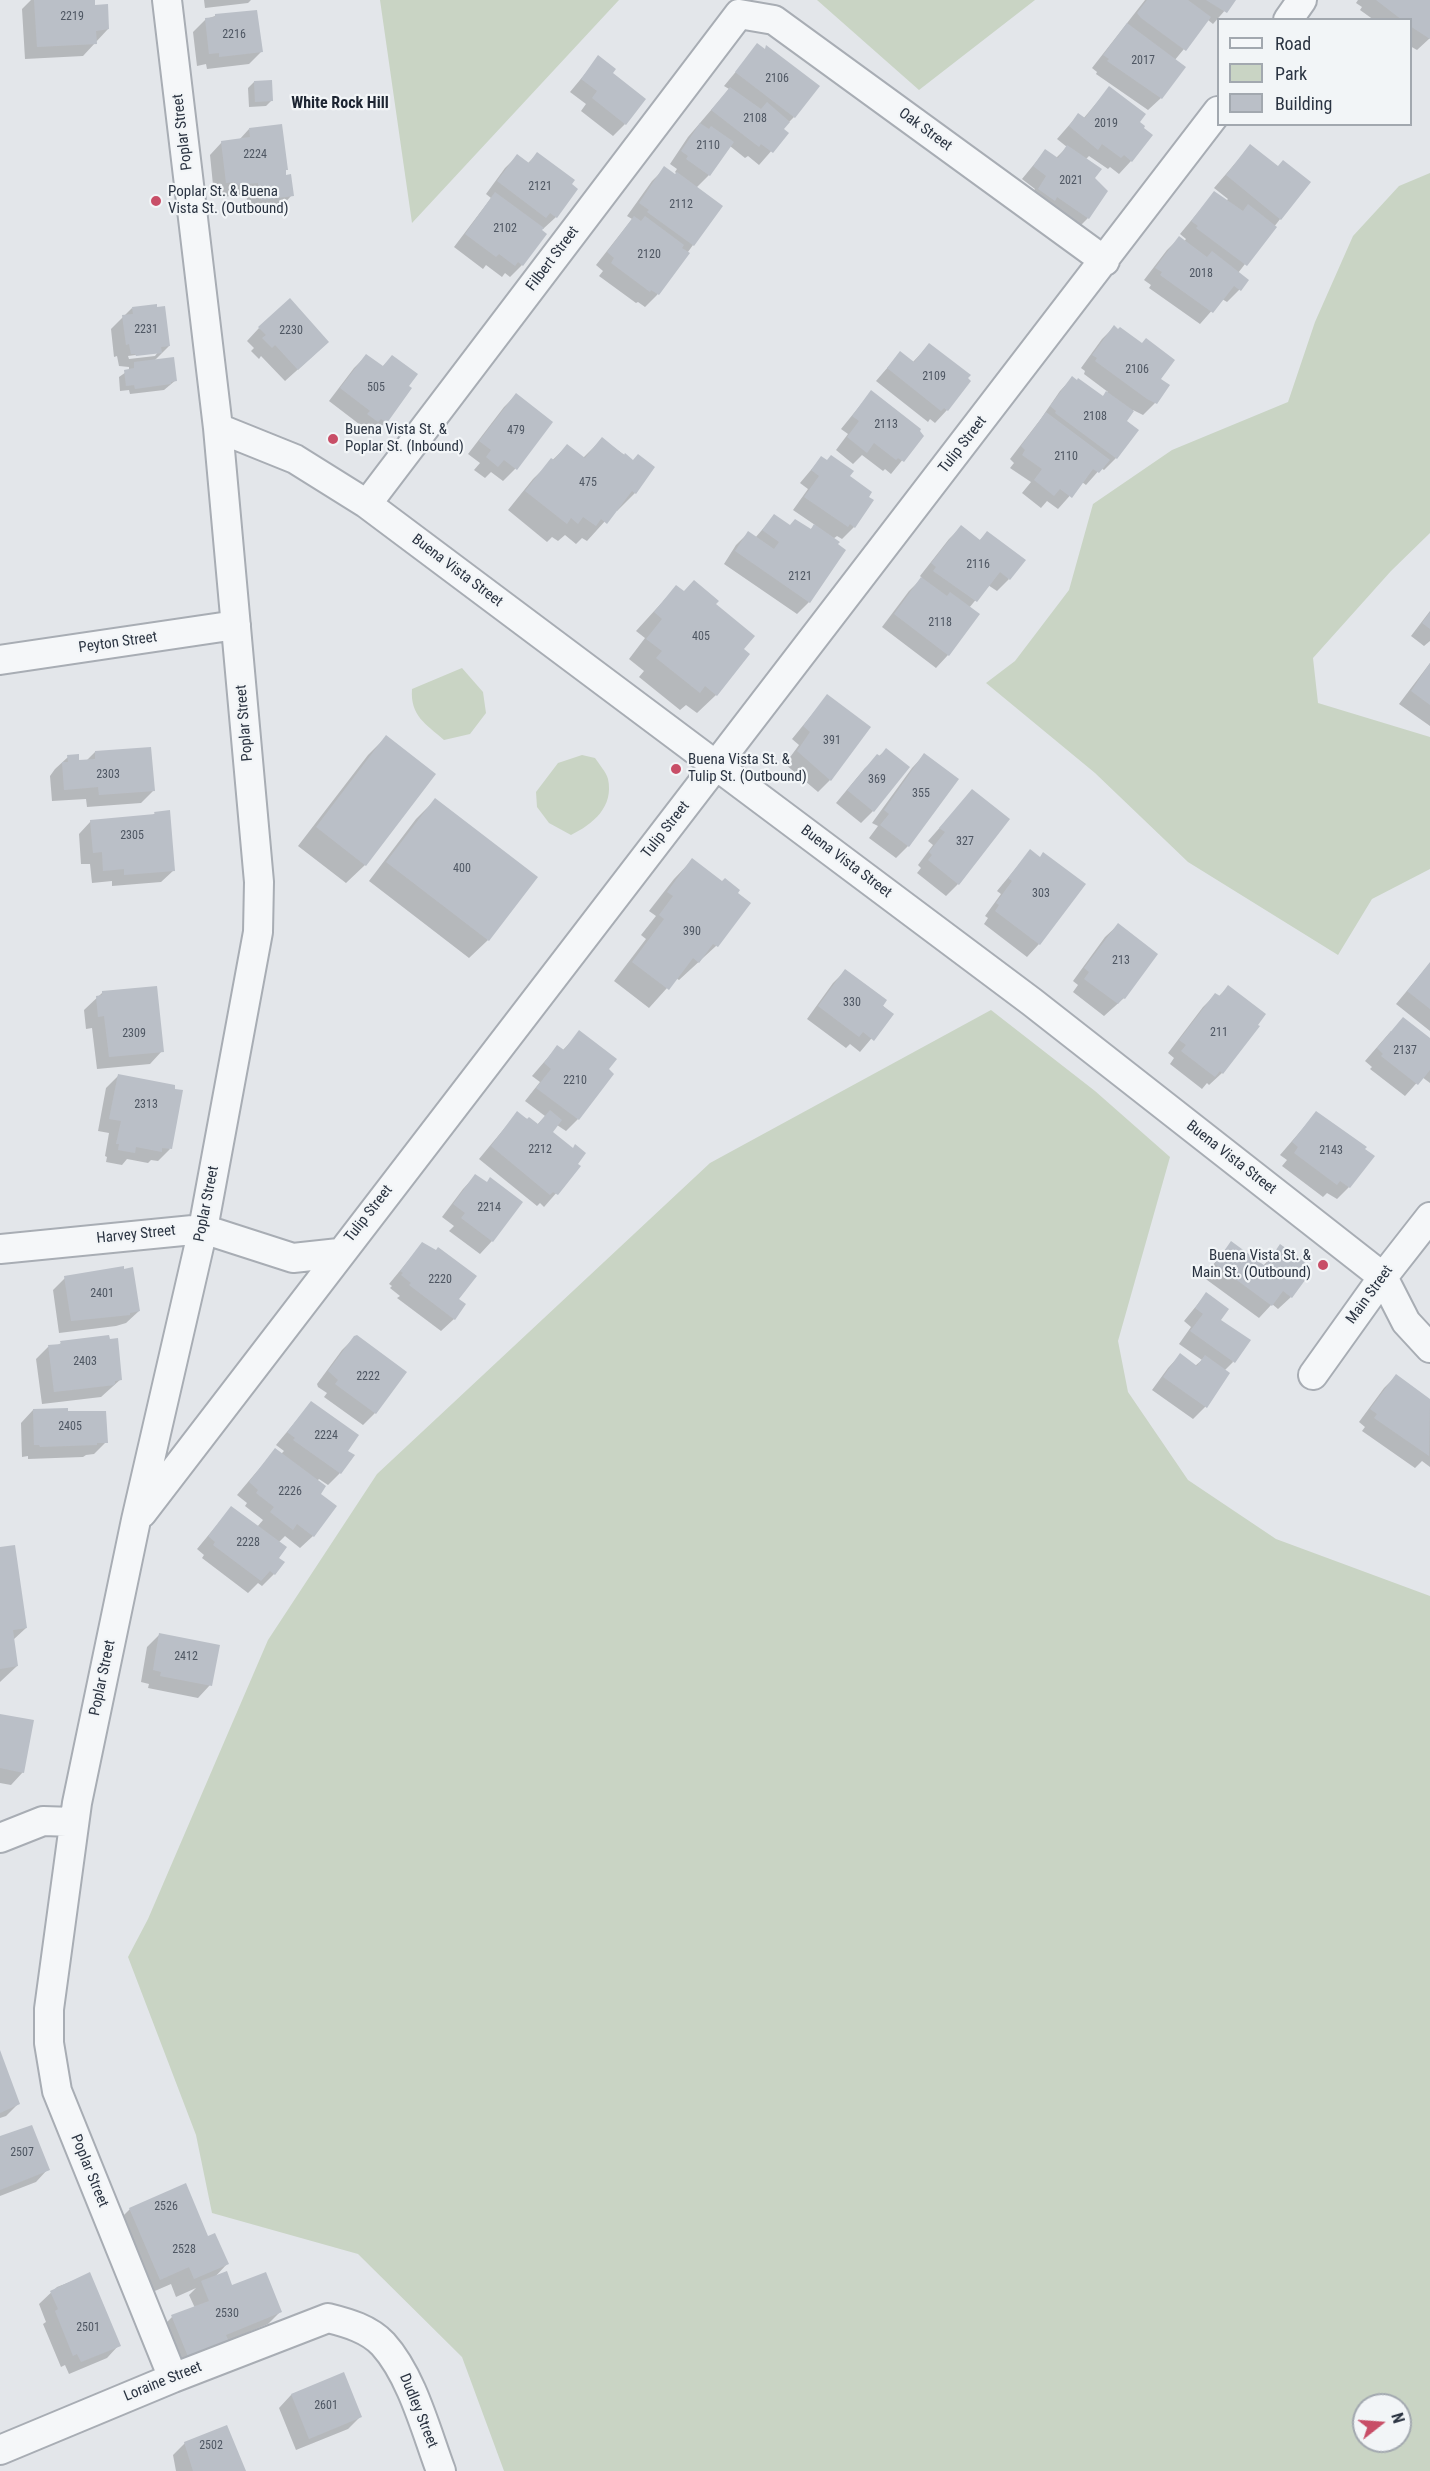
<!DOCTYPE html>
<style>
body{margin:0}
#map{position:relative;width:1430px;height:2471px;overflow:hidden;background:#e3e6ea;font-family:"Roboto Condensed",sans-serif}
canvas{display:block}
.legend{position:absolute;left:1217px;top:18px;width:195px;height:108px;box-sizing:border-box;background:#f2f5f7;border:2px solid #a2a8af;margin:0;padding:8px 10px;list-style:none;font-size:18px;color:#2b3442}
.legend li{display:flex;align-items:center;gap:12px;height:30px}
.legend b{width:30px;border:2px solid #a2a8af}
.north{position:absolute;left:1352px;top:2393px;width:60px;height:60px;box-sizing:border-box;background:#f2f5f7;border:2px solid #a2a8af;border-radius:50%;rotate:73deg;font-size:16px;font-weight:700;line-height:24px;text-align:center;color:#2b3442}
.north::after{content:'';display:block;margin:auto;width:21px;height:27px;background:#c84e67;clip-path:polygon(50% 0,100% 100%,50% 72%,0 100%)}
</style>
<div id="map">
<canvas width="1430" height="2471"></canvas>
<ul class="legend">
<li><b style="height:8px;background:#f5f7f9"></b>Road</li>
<li><b style="height:16px;background:#c9d4c4"></b>Park</li>
<li><b style="height:16px;background:#babfc7"></b>Building</li>
</ul>
<div class="north">N</div>
</div>
<script>
const c = document.querySelector('canvas').getContext('2d');
c.lineJoin = 'round';
function fill(path, color) { c.fillStyle = color; c.fill(path, 'evenodd'); }
function trace(path, color, width, dash) { c.strokeStyle = color; c.lineWidth = width; c.lineCap = dash ? 'butt' : 'round'; c.setLineDash(dash || []); c.stroke(path); }
function label(font, color, halo, rows, align = 'center') {
  c.font = font + ' "Roboto Condensed",sans-serif'; c.lineWidth = 4.5; c.setLineDash([]); c.textBaseline = 'middle'; c.strokeStyle = halo; c.fillStyle = color; for (const [text, x, y, turn = 0] of rows) {
    c.save(); c.translate(x, y); c.rotate((+turn || 0) * Math.PI / 180); c.textAlign = isNaN(turn) ? turn : align; if (halo) c.strokeText(text, 0, 0); c.fillText(text, 0, 0); c.restore();
  }
}
fill(new Path2D(`
 M380,0H619L412,223Z
 M817,0H1035L919,90Z
 M1430,173V533L1391,571L1313,658L1318,703L1430,737V869L1372,899L1338,955L1188,862L1095,773L986,683L1015,661L1069,590L1093,504L1172,450L1288,402L1315,322L1353,236L1399,186Z
 M462,668L483,692L486,713L470,734L444,740C426,724 410,716 412,689Z
 M582,755L595,758C599,764 606,772 608,779C614,807 593,824 571,835L549,823L537,807L536,792L558,763Z
 M991,1010L1095,1091L1170,1157L1118,1341L1128,1392L1188,1480L1276,1539L1430,1596V2471H504L462,2357L358,2254L212,2213L196,2135L128,1957L148,1919L268,1640L377,1474L710,1163ZM1364,2405H1400V2441H1364Z`), '#c9d4c4');
fill(new Path2D(`
 M31,0H93L94,6L108,29L83,56L25,59L22,9Z
 M204,0H251L248,3L205,8Z
 M1145,0H1234L1213,24L1208,20L1174,61L1161,98L1148,110L1096,74L1097,72L1092,68Z
 M1358,0H1430V38L1417,50L1410,46V20H1374L1360,10L1362,7L1356,3Z
 M215,16L261,52L249,64L207,69L206,64L197,66L193,32L206,19Z
 M758,45L794,117L782,129L787,133L759,165L748,156L745,158L730,146L709,175L696,188L693,245L657,295L645,307L638,302L636,303L599,276L603,271L596,265L632,219L627,216L652,181L665,168L675,176L677,174L675,172L677,169L670,164L688,137L729,89L724,86Z
 M599,57L611,73L625,124L613,136L581,111L586,104L570,92Z
 M254,82L272,100L266,106L249,107L248,88Z
 M1109,88L1138,122L1131,161L1119,174L1110,167L1108,169L1089,156L1086,159L1094,178L1106,191L1088,218L1075,231L1026,202L1035,189L1022,179L1045,151L1056,158L1067,147L1057,139L1078,115L1083,119Z
 M249,129L284,171L292,195L280,208L249,212L246,194L223,197V194L214,195L210,155L222,142L239,140Z
 M1250,146L1277,168L1309,182L1238,273L1247,280L1239,290L1227,302L1222,299L1200,324L1149,288L1151,285L1144,280L1167,250L1179,238L1184,242L1186,239L1180,234L1214,193L1226,201L1228,199L1214,188Z
 M537,154L556,217L543,229L542,228L522,265L510,277L505,273L502,277L486,265L483,269L454,247L491,198L486,194L505,168L517,156L527,164Z
 M132,308L169,346L154,361L176,380L164,390L130,394L129,390L120,391L119,377L129,370V367L119,366L117,356L114,357L111,329ZM158,352L155,356L129,359L128,356Z
 M1114,327L1159,379L1155,403L1143,415L1133,410L1125,421L1116,458L1104,470L1101,468L1086,485L1082,482L1058,509L1047,501L1041,508L1022,493L1031,482L1010,468L1014,463L1010,459L1040,420L1060,391L1072,378L1102,397L1108,392L1084,374L1085,371L1081,368L1102,339Z
 M259,328L315,354L285,381L261,356L259,359L251,351L254,348L247,341Z
 M929,345L966,379L947,410L935,423L930,419L928,422L876,381L900,353L912,363Z
 M366,356L382,367L392,357L386,422L373,434L368,430L365,434L356,427L359,424L329,401L354,368Z
 M871,392L922,436L891,474L885,469L883,471L862,455L853,464L836,450L848,434L841,429Z
 M516,395L551,422L515,469L503,481L491,472L485,478L474,470L480,463L468,454L504,407Z
 M602,439L633,461L635,493L617,511L615,510L587,541L582,538L576,544L565,535L558,541L552,537L547,542L508,510L533,479L567,446L583,458Z
 M821,458L848,476L854,527L842,539L837,536L833,539L809,602L797,614L724,564L736,545L748,533L755,538L774,516L789,526L810,530L815,525L793,510L808,489L800,483Z
 M961,527L979,541L987,533L1009,579L997,591L988,585L969,608L978,615L948,655L936,668L882,627L909,591L922,578L920,576L949,539Z
 M676,587L683,592L714,605L742,650L716,695L697,713L686,705L680,710L639,677L644,671L629,659L645,638L636,631Z
 M1430,611V641L1424,646L1411,636Z
 M1430,663V726L1399,704Z
 M827,696L830,780L818,792L785,764L799,745L792,739Z
 M386,737L365,865L346,883L298,846L368,755Z
 M886,750L873,811L861,823L836,803L865,768Z
 M95,752L153,791L141,803L87,807L86,799L52,801L50,776L55,769L68,757L78,762L86,761Z
 M924,755L908,846L896,858L869,838L878,826L872,823L912,768Z
 M972,791L958,884L946,896L917,873L921,868L918,865L933,845L928,841Z
 M435,800L488,940L469,958L369,881L416,819Z
 M155,813L174,870L161,882L112,886V881L92,883L90,864H81L79,834L91,821L152,816Z
 M1030,851L1039,944L1027,957L984,924L988,918L985,916L1001,894L997,891Z
 M692,860L749,903L716,946L679,980L676,978L649,1008L614,981L646,939L641,935L656,916L649,911L674,879Z
 M1118,925L1156,954L1124,998L1104,1016L1073,992L1078,985L1073,981L1105,937Z
 M1430,963V1031L1396,1004Z
 M845,971L892,1014L860,1052L850,1044L846,1048L807,1019L833,983Z
 M1228,987L1222,1073L1209,1085L1207,1083L1202,1089L1170,1064L1174,1058L1168,1053L1203,1007L1215,995L1218,997Z
 M102,993L162,1051L150,1064L97,1069L92,1028L86,1029L84,1010Z
 M1391,1031L1430,1040V1083L1422,1077L1405,1096L1370,1069L1372,1067L1365,1061Z
 M580,1032L578,1119L566,1131L557,1125L551,1133L579,1167L544,1207L540,1203L537,1206L479,1159L517,1113L537,1125L545,1116L525,1101L540,1082L532,1076L557,1047L562,1051Z
 M118,1076L170,1149L158,1161L151,1160L148,1163L127,1159L122,1165L106,1162L107,1157L105,1156L109,1133L98,1131L106,1088Z
 M1316,1113L1349,1187L1337,1199L1327,1193L1323,1197L1282,1166L1287,1160L1280,1155Z
 M475,1176L492,1241L480,1254L449,1231L454,1226L442,1217L463,1189Z
 M1231,1243L1263,1266L1281,1246L1291,1297L1278,1309L1272,1304L1259,1318L1203,1277Z
 M422,1244L457,1299L454,1319L441,1331L397,1298L400,1296L390,1288L392,1286L389,1284Z
 M65,1278L139,1311L126,1323L116,1326L59,1333L53,1290Z
 M1206,1294L1233,1362L1224,1371L1205,1407L1193,1419L1152,1390L1168,1368L1180,1355L1195,1366L1202,1360L1179,1344L1191,1327L1184,1321Z
 M355,1337L375,1413L363,1425L324,1397L327,1393L318,1387L317,1384L342,1350Z
 M61,1343L121,1379L101,1397L42,1404L36,1359L48,1347L58,1345Z
 M1396,1376L1430,1400V1467L1422,1461L1415,1468L1362,1431L1365,1427L1359,1422L1384,1388Z
 M311,1403L346,1451L340,1473L328,1485L319,1479L317,1481L318,1494L313,1536L300,1548L285,1536L278,1543L274,1574L262,1586L258,1583L248,1593L202,1558L204,1555L197,1549L231,1508L257,1527L263,1520L245,1506L247,1503L237,1495L275,1450L281,1454L284,1451L276,1445Z
 M33,1410L66,1412L106,1442L94,1454L86,1455L83,1457L28,1459V1456L22,1457L21,1423Z
 M0,1549L26,1628L13,1640L17,1666L0,1682Z
 M160,1634L210,1685L198,1698L148,1688L149,1684L141,1682L147,1647Z
 M0,1715L23,1772L11,1785L0,1783Z
 M0,2053L19,2103L6,2116L0,2118Z
 M0,2138L48,2169L36,2182L0,2196Z
 M130,2209L207,2238L227,2264L214,2278L280,2312L268,2324L227,2341L176,2370L160,2329L172,2317L195,2308L189,2295L196,2288L176,2297L171,2284L141,2297L111,2228Z
 M90,2274L119,2345L107,2358L69,2374L65,2365L61,2367L43,2324L46,2322L39,2304L57,2287Z
 M343,2374L360,2417L348,2429L296,2450L279,2408L291,2395Z
 M185,2443L244,2471H176L173,2455Z`), '#0003');
fill(new Path2D(`
 M34,0H95V5L108,4L109,29L96,31L97,44L37,47Z
 M1147,0H1188L1211,17L1186,51L1141,18L1137,13Z
 M1206,0H1236L1227,13Z
 M1376,0H1430V39L1410,26V20H1402Z
 M257,10L263,52L219,57V53L209,54L205,18L215,17V14Z
 M1127,23L1186,67L1162,99L1107,61L1109,59L1103,55Z
 M757,43L765,49L766,45L820,86L795,118L735,72Z
 M598,55L616,69L613,73L646,99L626,125L592,98L597,91L581,79Z
 M272,80L273,101L255,102L254,81Z
 M1109,86L1146,114L1140,122L1145,126L1144,128L1153,135L1132,162L1124,155L1121,158L1102,144L1098,150L1069,126L1078,113L1085,118Z
 M730,87L761,109L767,102L790,122L784,129L789,133L773,153L761,144L759,147L711,110Z
 M700,123L709,129L711,126L734,142L710,176L686,159L688,156L681,151Z
 M282,124L288,170H286V175L291,174L294,196L261,200L258,183L235,185V182L226,183L221,141L250,137L249,128Z
 M1250,144L1278,166L1283,160L1311,182L1281,220L1226,175Z
 M1067,145L1102,169L1095,178L1108,191L1089,219L1057,197L1055,201L1038,189L1046,176L1033,166L1045,149L1058,158Z
 M537,152L575,180L572,184L578,189L557,218L550,213L546,218L497,181L517,154L529,163Z
 M664,166L675,174L677,172L723,206L694,246L647,212L649,210L639,203Z
 M1214,191L1243,211L1248,204L1277,227L1247,266L1196,228L1198,226L1191,221Z
 M495,192L544,228L542,230L547,234L523,266L518,262L515,266L499,254L496,257L465,234Z
 M634,216L641,221L645,216L684,245L682,248L690,253L659,295L651,290L650,292L611,263L614,258L607,252Z
 M1179,236L1207,257L1212,251L1249,280L1241,291L1234,286L1213,313L1160,275L1162,272L1155,268Z
 M290,298L329,342L298,370L275,345L272,348L262,338L266,335L258,327Z
 M157,304V307L165,306L170,346L161,347L162,353L136,356L135,354H131L129,344L126,345L122,315L133,314L132,307Z
 M1114,325L1118,329L1120,327L1142,343L1146,338L1175,360L1161,379L1170,385L1157,404L1147,399L1095,361L1097,358L1092,355Z
 M929,343L971,375L968,378L971,381L948,411L944,408L941,411L887,368L900,351L914,362Z
 M366,354L383,366L392,355L418,374L409,386L412,388L387,423L381,419L378,422L367,414L370,411L340,388Z
 M174,357L177,381L171,382V384L135,389L134,385L126,386L124,370L134,368V362Z
 M1072,376L1077,380L1078,378L1103,396L1106,391L1134,411L1127,421L1139,430L1117,459L1055,413L1056,411L1050,406Z
 M871,390L921,429L920,431L924,436L904,462L898,458L896,460L874,443L867,453L847,437L859,421L852,416Z
 M516,393L553,422L517,470L504,460L498,467L486,457L491,450L479,441Z
 M1046,412L1110,460L1099,473L1093,469L1072,498L1060,489L1054,496L1034,480L1042,469L1022,455L1025,450L1021,446Z
 M602,437L624,455L625,453L633,460L638,454L655,467L636,494L632,491L607,524L601,519L596,526L583,517L578,524L571,518L567,524L525,491L551,458L554,460L567,444L585,458Z
 M831,455L854,471L850,476L872,492L869,497L874,500L855,528L850,524L848,527L804,497L819,476L811,470L821,456L827,460Z
 M774,514L790,525L795,519L811,529L814,524L840,542L838,544L846,550L810,603L735,551L748,531L774,549L779,542L762,530Z
 M961,525L980,540L987,531L1026,560L1010,580L1000,572L977,602L933,571L936,567L931,563Z
 M921,577L947,596L950,592L980,614L949,656L894,614Z
 M694,580L719,601L716,604L755,636L744,649L750,654L717,696L705,686L700,693L656,658L662,651L646,639L662,619L654,612L676,585L684,591Z
 M1430,612V629L1422,623Z
 M1430,663V705L1411,691Z
 M827,694L871,727L831,781L797,751L810,732L803,726Z
 M386,735L436,774L366,866L316,827Z
 M151,747L155,791L99,795L98,787L64,790L62,762H68L67,755L79,754V760L95,759V751Z
 M886,748L910,767L874,812L847,790L877,754L880,756Z
 M924,753L959,779L909,847L880,825L889,814L884,810Z
 M972,789L1010,819L959,885L928,860L932,855L929,852L945,832L939,828Z
 M435,798L538,877L489,941L386,862Z
 M170,810L175,871L124,875V869L103,871L102,852L93,853L90,820L155,814L154,812Z
 M1030,849L1040,857L1043,852L1086,884L1040,945L995,911L999,905L996,903L1012,881L1008,878Z
 M692,858L722,881L725,878L740,890L738,893L751,903L718,947L713,944L699,963L693,958L669,990L632,962L664,919L659,915L673,896L667,892Z
 M1118,923L1158,954L1125,999L1123,998L1118,1004L1084,979L1089,972L1084,968Z
 M1430,962V1009L1407,991Z
 M845,969L887,1000L883,1006L894,1014L874,1041L863,1032L859,1037L818,1006Z
 M1228,985L1266,1014L1258,1025L1260,1026L1223,1074L1220,1071L1215,1077L1181,1051L1186,1045L1179,1040L1215,993L1220,996Z
 M157,986L164,1052L109,1057L104,1016L98,1017L96,996L102,995V991Z
 M1403,1017L1430,1038V1070L1418,1085L1381,1056L1383,1054L1377,1048Z
 M579,1030L617,1059L609,1069L614,1074L579,1120L536,1088L551,1069L544,1063L557,1045L564,1050Z
 M118,1074L175,1085V1089L183,1090L172,1149L162,1148V1152L136,1147L135,1153L118,1150L119,1144H116L121,1121L109,1119Z
 M550,1110L562,1120L553,1132L573,1148L575,1144L586,1153L578,1164L581,1166L558,1195L553,1192L550,1195L491,1146L517,1111L527,1119L529,1117L538,1124Z
 M1316,1111L1367,1147L1365,1149L1375,1156L1350,1188L1340,1181L1337,1185L1294,1153L1298,1147L1292,1142Z
 M475,1174L487,1182L490,1177L523,1202L493,1242L461,1218L465,1213L453,1204Z
 M1231,1241L1265,1266L1280,1244L1305,1262L1302,1266L1311,1272L1292,1298L1283,1291L1272,1306L1215,1264Z
 M422,1242L436,1250L438,1247L477,1276L459,1299L466,1304L455,1320L409,1285L411,1283L401,1275L403,1273L400,1271Z
 M124,1266V1269L133,1267L140,1311L130,1313V1315L71,1321L64,1276Z
 M1206,1292L1229,1309L1221,1320L1251,1340L1235,1363L1190,1331L1203,1314L1195,1308Z
 M109,1335L110,1339L118,1338L122,1380L115,1381V1385L54,1392L48,1345L61,1344L60,1341Z
 M357,1335L407,1372L376,1414L335,1384L338,1380L328,1371L354,1336Z
 M1180,1353L1197,1366L1205,1355L1230,1373L1207,1408L1163,1377Z
 M1396,1374L1430,1399L1429,1456L1374,1418L1377,1414L1370,1409Z
 M311,1401L359,1435L348,1451L355,1455L341,1474L293,1440L295,1438L287,1432Z
 M68,1408V1411H106L108,1443H97V1445L40,1447L39,1445H34L33,1409Z
 M275,1448L326,1486L321,1494L337,1506L314,1537L297,1524L293,1530L270,1512L274,1507L256,1493L258,1490L249,1482Z
 M231,1506L287,1547L279,1558L285,1562L275,1575L270,1571L261,1581L213,1545L215,1542L208,1536Z
 M15,1545L27,1628L13,1630L18,1666L0,1669V1547Z
 M159,1633L220,1645L212,1686L160,1676L161,1672L153,1670Z
 M0,1714L34,1720L24,1773L0,1768Z
 M0,2050L20,2104L0,2113Z
 M32,2125L50,2170L0,2190V2136Z
 M186,2183L208,2236L215,2233L229,2264L194,2279L189,2267L160,2280L129,2208Z
 M227,2271L232,2285L266,2272L282,2312L226,2335L229,2342L189,2359L171,2315L209,2301L201,2281Z
 M90,2272L121,2346L81,2362L77,2354L73,2356L55,2311L58,2309L50,2291Z
 M344,2372L362,2417L309,2439L291,2394Z
 M227,2425L246,2471H193L184,2442Z`), '#babfc7');
const minor = new Path2D(`
 M167,0L218,428L259,882L258,932L203,1229L136,1520L77,1803L49,2009V2043L57,2091L173,2378
 M1288,20L1302,0
 M218,428L295,459L367,504L1032,1002L1383,1277L1406,1322L1430,1348
 M367,504L739,14L774,20L1105,261
 M0,660L236,625
 M0,1249L203,1229L293,1258L339,1253
 M1313,1375L1383,1277L1430,1217
 M142,1513L1218,111
 M0,1838L43,1821L74,1822
 M0,2450L173,2378L328,2318C348,2323 369,2329 383,2344C412,2376 426,2431 441,2471`);
trace(minor, '#a8adb4', 32);
trace(minor, '#f5f7f9', 28);
for (const [x, y, r, color] of [
 [156,201,6,"#c84e67"],
 [333,439,6,"#c84e67"],
 [676,769,6,"#c84e67"],
 [1323,1265,6,"#c84e67"]
]) { const dot = new Path2D(); dot.arc(x, y, r, 0, 2 * Math.PI); c.fillStyle = color; c.fill(dot); trace(dot, '#f2f5f7', 2); }
label('12px', '#4f5763', null, [
 ["2219",72,17],
 ["2216",234,35],
 ["2017",1143,61],
 ["2106",777,79],
 ["2108",755,119],
 ["2019",1106,124],
 ["2110",708,146],
 ["2224",255,155],
 ["2021",1071,181],
 ["2121",540,187],
 ["2112",681,205],
 ["2102",505,229],
 ["2120",649,255],
 ["2018",1201,274],
 ["2231",146,330],
 ["2230",291,331],
 ["2106",1137,370],
 ["2109",934,377],
 ["505",376,388],
 ["2108",1095,417],
 ["2113",886,425],
 ["479",516,431],
 ["2110",1066,457],
 ["475",588,483],
 ["2116",978,565],
 ["2121",800,577],
 ["2118",940,623],
 ["405",701,637],
 ["391",832,741],
 ["2303",108,775],
 ["369",877,780],
 ["355",921,794],
 ["2305",132,836],
 ["327",965,842],
 ["400",462,869],
 ["303",1041,894],
 ["390",692,932],
 ["213",1121,961],
 ["330",852,1003],
 ["211",1219,1033],
 ["2309",134,1034],
 ["2137",1405,1051],
 ["2210",575,1081],
 ["2313",146,1105],
 ["2212",540,1150],
 ["2143",1331,1151],
 ["2214",489,1208],
 ["2220",440,1280],
 ["2401",102,1294],
 ["2403",85,1362],
 ["2222",368,1377],
 ["2405",70,1427],
 ["2224",326,1436],
 ["2226",290,1492],
 ["2228",248,1543],
 ["2412",186,1657],
 ["2507",22,2153],
 ["2526",166,2207],
 ["2528",184,2250],
 ["2530",227,2314],
 ["2501",88,2328],
 ["2601",326,2406],
 ["2502",211,2446]
]);
label('15px', '#2b3442', '#f2f5f7', [
 ["Oak Street",925,130,36],
 ["Poplar Street",183,132,-97],
 ["Filbert Street",553,259,-53],
 ["Tulip Street",963,445,-52],
 ["Buena Vista Street",457,571,37],
 ["Peyton Street",118,643,-8],
 ["Poplar Street",245,723,-95],
 ["Tulip Street",666,830,-52],
 ["Buena Vista Street",846,862,37],
 ["Buena Vista Street",1231,1158,38],
 ["Poplar Street",207,1204,-79],
 ["Tulip Street",369,1214,-52],
 ["Harvey Street",136,1235,-6],
 ["Main Street",1370,1295,-54],
 ["Poplar Street",103,1678,-78],
 ["Poplar Street",89,2171,68],
 ["Loraine Street",163,2382,-22],
 ["Dudley Street",418,2411,68]
]);
label('15px', '#2b3442', '#f2f5f7', [
 ["Poplar St. & Buena",168,192],
 ["Vista St. (Outbound)",168,209],
 ["Buena Vista St. &",345,430],
 ["Poplar St. (Inbound)",345,447],
 ["Buena Vista St. &",688,760],
 ["Tulip St. (Outbound)",688,777],
 ["Buena Vista St. &",1311,1256,"right"],
 ["Main St. (Outbound)",1311,1273,"right"]
], 'left');
label('bold 16px', '#1d2532', '#f2f5f7', [
 ["White Rock Hill",340,104]
]);
</script>
